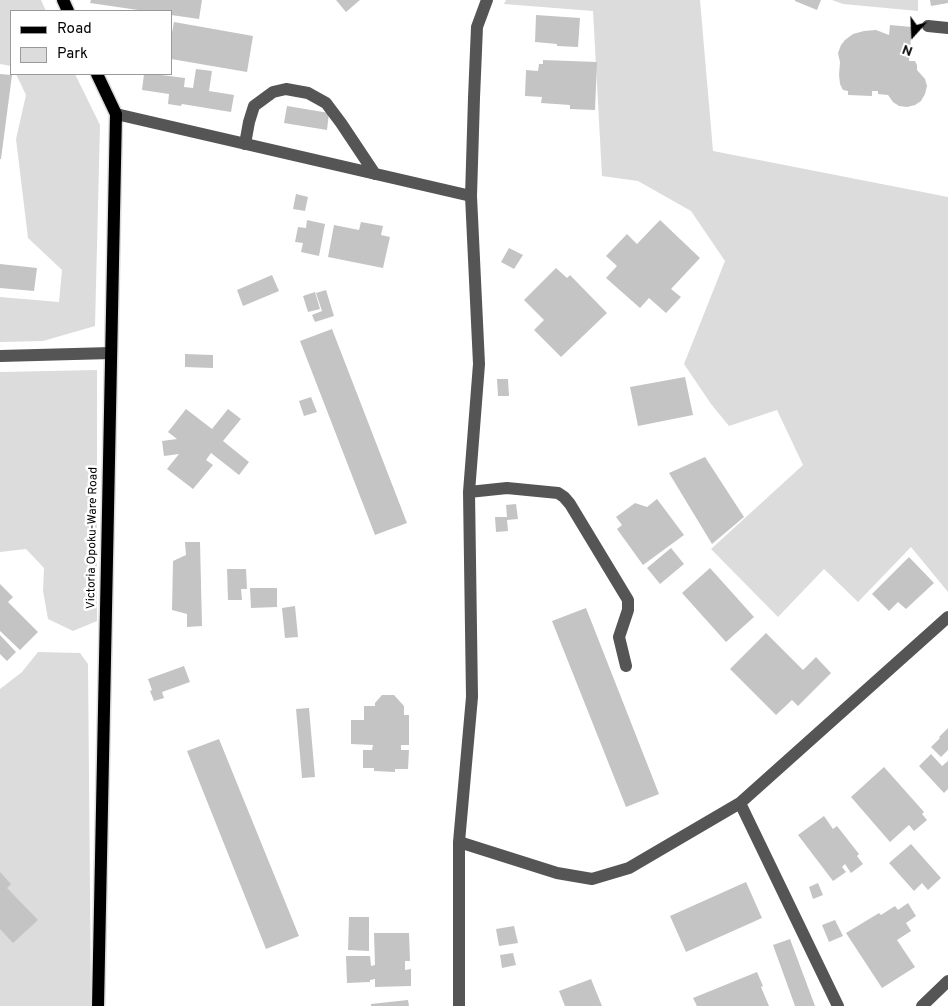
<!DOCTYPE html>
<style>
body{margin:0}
#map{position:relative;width:948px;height:1006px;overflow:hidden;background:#fff;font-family:Overpass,sans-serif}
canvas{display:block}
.legend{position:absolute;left:10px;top:10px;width:162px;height:65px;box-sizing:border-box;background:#fff;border:1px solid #999;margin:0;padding:6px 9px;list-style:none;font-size:15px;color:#000}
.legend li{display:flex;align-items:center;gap:10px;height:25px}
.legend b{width:25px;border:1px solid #999}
.north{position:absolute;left:888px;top:10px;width:50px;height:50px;-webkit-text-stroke:4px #fff;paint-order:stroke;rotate:200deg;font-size:14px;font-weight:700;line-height:20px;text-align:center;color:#000}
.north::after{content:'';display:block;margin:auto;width:18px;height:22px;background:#000;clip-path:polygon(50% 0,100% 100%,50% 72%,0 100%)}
</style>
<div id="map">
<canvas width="948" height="1006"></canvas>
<ul class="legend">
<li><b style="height:6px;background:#000"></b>Road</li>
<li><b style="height:14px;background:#dcdcdc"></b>Park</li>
</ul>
<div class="north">N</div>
</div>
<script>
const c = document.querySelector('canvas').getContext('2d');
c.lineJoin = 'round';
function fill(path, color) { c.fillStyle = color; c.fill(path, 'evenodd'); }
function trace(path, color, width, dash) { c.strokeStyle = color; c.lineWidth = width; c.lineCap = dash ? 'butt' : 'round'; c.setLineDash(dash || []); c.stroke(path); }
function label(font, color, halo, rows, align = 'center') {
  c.font = font + ' Overpass,sans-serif'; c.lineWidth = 5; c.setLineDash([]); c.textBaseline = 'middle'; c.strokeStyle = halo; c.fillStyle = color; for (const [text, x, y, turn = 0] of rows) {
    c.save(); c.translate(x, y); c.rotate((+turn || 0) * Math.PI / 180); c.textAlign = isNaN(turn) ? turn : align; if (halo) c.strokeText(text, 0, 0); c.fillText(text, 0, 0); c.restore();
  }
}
fill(new Path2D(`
 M0,0H41L46,11H11V66L0,64Z
 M506,0H700L713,151L948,197V592L911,547L858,602L824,569L778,617L711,549L803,465L777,410L729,426L711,404L684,364L725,261L691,211L638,181L602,176L593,11L504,4Z
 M832,0H918V11L843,4Z
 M16,74H75L100,125L95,326L43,341L0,342V297L59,302L62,270L28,238L16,139L26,95Z
 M97,370V621L73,631L48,619L43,591L44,568L26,549L0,552V372Z
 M38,652L80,653L88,664L91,1006H0V689L22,672Z`), '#dcdcdc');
fill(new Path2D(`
 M91,0H202L199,19L171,15V11H145L90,3Z
 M336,0H360L346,12Z
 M795,0H821L817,10L795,1Z
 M930,0H948V3L931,6Z
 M536,15L580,18L578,47L557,46V44L535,42Z
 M174,22L253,36L247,72L171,59V38Z
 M890,25L912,27L909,61H915L917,65V70L925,79L927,86L925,94L921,101L915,105L907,107L899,106L893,102L888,95L878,94V91H872V96L848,95V91L843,90L840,84L839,75L840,62L838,53L841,45L845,40L853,34L864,31L876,30L889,35Z
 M543,60L597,62L595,110L570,109V105L541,103L542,97L525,96L526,70L538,71L539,64H543Z
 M196,69L212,71L209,91L234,95L231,112L182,104L181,106L168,104L169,94L142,90L144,74H153L185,78L184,87L193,88Z
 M0,74L12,75L1,159H0Z
 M287,106L329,113L327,130L284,123Z
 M296,194L308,197L305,211L293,209Z
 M307,220L325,224L319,256L301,252L303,243L295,242L298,227L306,228Z
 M660,220L700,258L671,289L681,297L666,313L649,298L640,308L606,278L617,266L606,256L627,234L637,244Z
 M361,222L383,226L381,235L390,237L383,268L328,257L334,225L359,230Z
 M509,248L523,255L514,269L501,262Z
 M0,264L37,268L34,291L0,288Z
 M556,268L567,278L570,275L607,313L561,357L534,330L544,320L524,300Z
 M272,275L279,291L243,306L237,290Z
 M326,290L334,316L315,322L312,315L322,311L316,293Z
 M315,292L320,309L308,312L303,296Z
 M332,329L407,523L375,535L300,341Z
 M185,354L213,355V368L185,367Z
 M685,377L693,415L638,426L630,387Z
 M497,379H508L509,396H498Z
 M311,397L317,412L304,416L299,401Z
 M186,409L212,429L228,409L241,419L223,441L249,462L239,475L211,453L206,460L213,465L193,489L167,469L179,454L164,456L162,441L177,439L168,432Z
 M705,457L744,517L712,544L669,473Z
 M657,499L684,535L643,565L617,529L622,525L616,517L635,503L647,507Z
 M516,504L518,519L507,520L508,531L496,532L495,517H507L506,505Z
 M185,542H200L202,626L187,627V614L172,610L173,561L186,555Z
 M671,548L684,564L660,584L647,568Z
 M909,557L934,583L906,609L898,602L889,611L872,594Z
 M710,568L754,617L726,642L682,593Z
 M227,569H246L247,589H241L242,600H228Z
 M0,584L13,597L8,602L38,632L20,650L0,631Z
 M250,588H277V607L251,608Z
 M295,606L298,637L285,638L282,608Z
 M586,608L659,794L626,807L552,621Z
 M766,633L803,670L816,657L831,673L798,706L792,700L776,715L730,669Z
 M0,635L16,652L7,661L0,654Z
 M184,666L190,682L162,692L164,698L154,701L150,691L152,690L148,679Z
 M382,695H394L404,706V715H409V745H401V750H409L408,769H395V772L374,771V768H363V750H372L373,745L351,744V720H364V706H375V703Z
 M309,708L315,777L302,778L296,709Z
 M948,728V750L941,757L931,747L940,738L939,737Z
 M219,739L299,936L266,949L187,751Z
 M931,754L942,766L948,761V789L944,793L919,766Z
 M884,767L924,812L922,814L927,820L914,831L909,825L890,842L851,797Z
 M824,816L833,829L837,826L859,854L857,856L863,864L851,873L845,864L842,867L846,872L833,881L798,835Z
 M911,844L941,878L928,890L922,883L914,891L889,863Z
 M0,872L11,884L7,888L38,920L13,943L0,929Z
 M746,882L762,918L686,952L670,916Z
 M818,883L823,895L813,899L809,887Z
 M908,903L916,916L906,923L911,931L897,940L915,967L882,988L846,933L879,913L881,915L895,906L898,910Z
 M349,917H369V951L348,950Z
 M835,920L843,936L829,942L822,925Z
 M514,926L518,943L499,946L496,929Z
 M374,933H409L410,961H405V970L411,969V986L375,987V979L370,980V982L347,983L346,956H370L371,966L375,965Z
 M790,939L815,1006H795L773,945Z
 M513,953L516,965L502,968L500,955Z
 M757,972L763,986L761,987L769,1006H697L693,998Z
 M591,979L602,1006H565L559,991Z
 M408,1000L409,1006H371V1004Z`), '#c4c4c4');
const major = new Path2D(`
 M63,0L68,11
 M97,74L116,114L98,1006`);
trace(major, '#dbdbdb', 15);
trace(new Path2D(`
 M928,26L948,28
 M116,114L471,196
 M245,144L249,122L254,106L273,92L286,89L308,93L326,103L341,123L375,174
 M0,356L111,353
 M469,492L507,488L558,493L564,497L570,504L628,600V610L619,637L626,666
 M740,803L838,1006
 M459,842L557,873L592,879L629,868L740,803L948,617
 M459,1006V842L472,697L469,492L479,364L471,196L474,98L477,27L487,0
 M922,1006L948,981`), '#555', 12);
trace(major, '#000', 12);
label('12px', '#000', '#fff', [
 ["Victoria Opoku-Ware Road",93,538,-89]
]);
</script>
